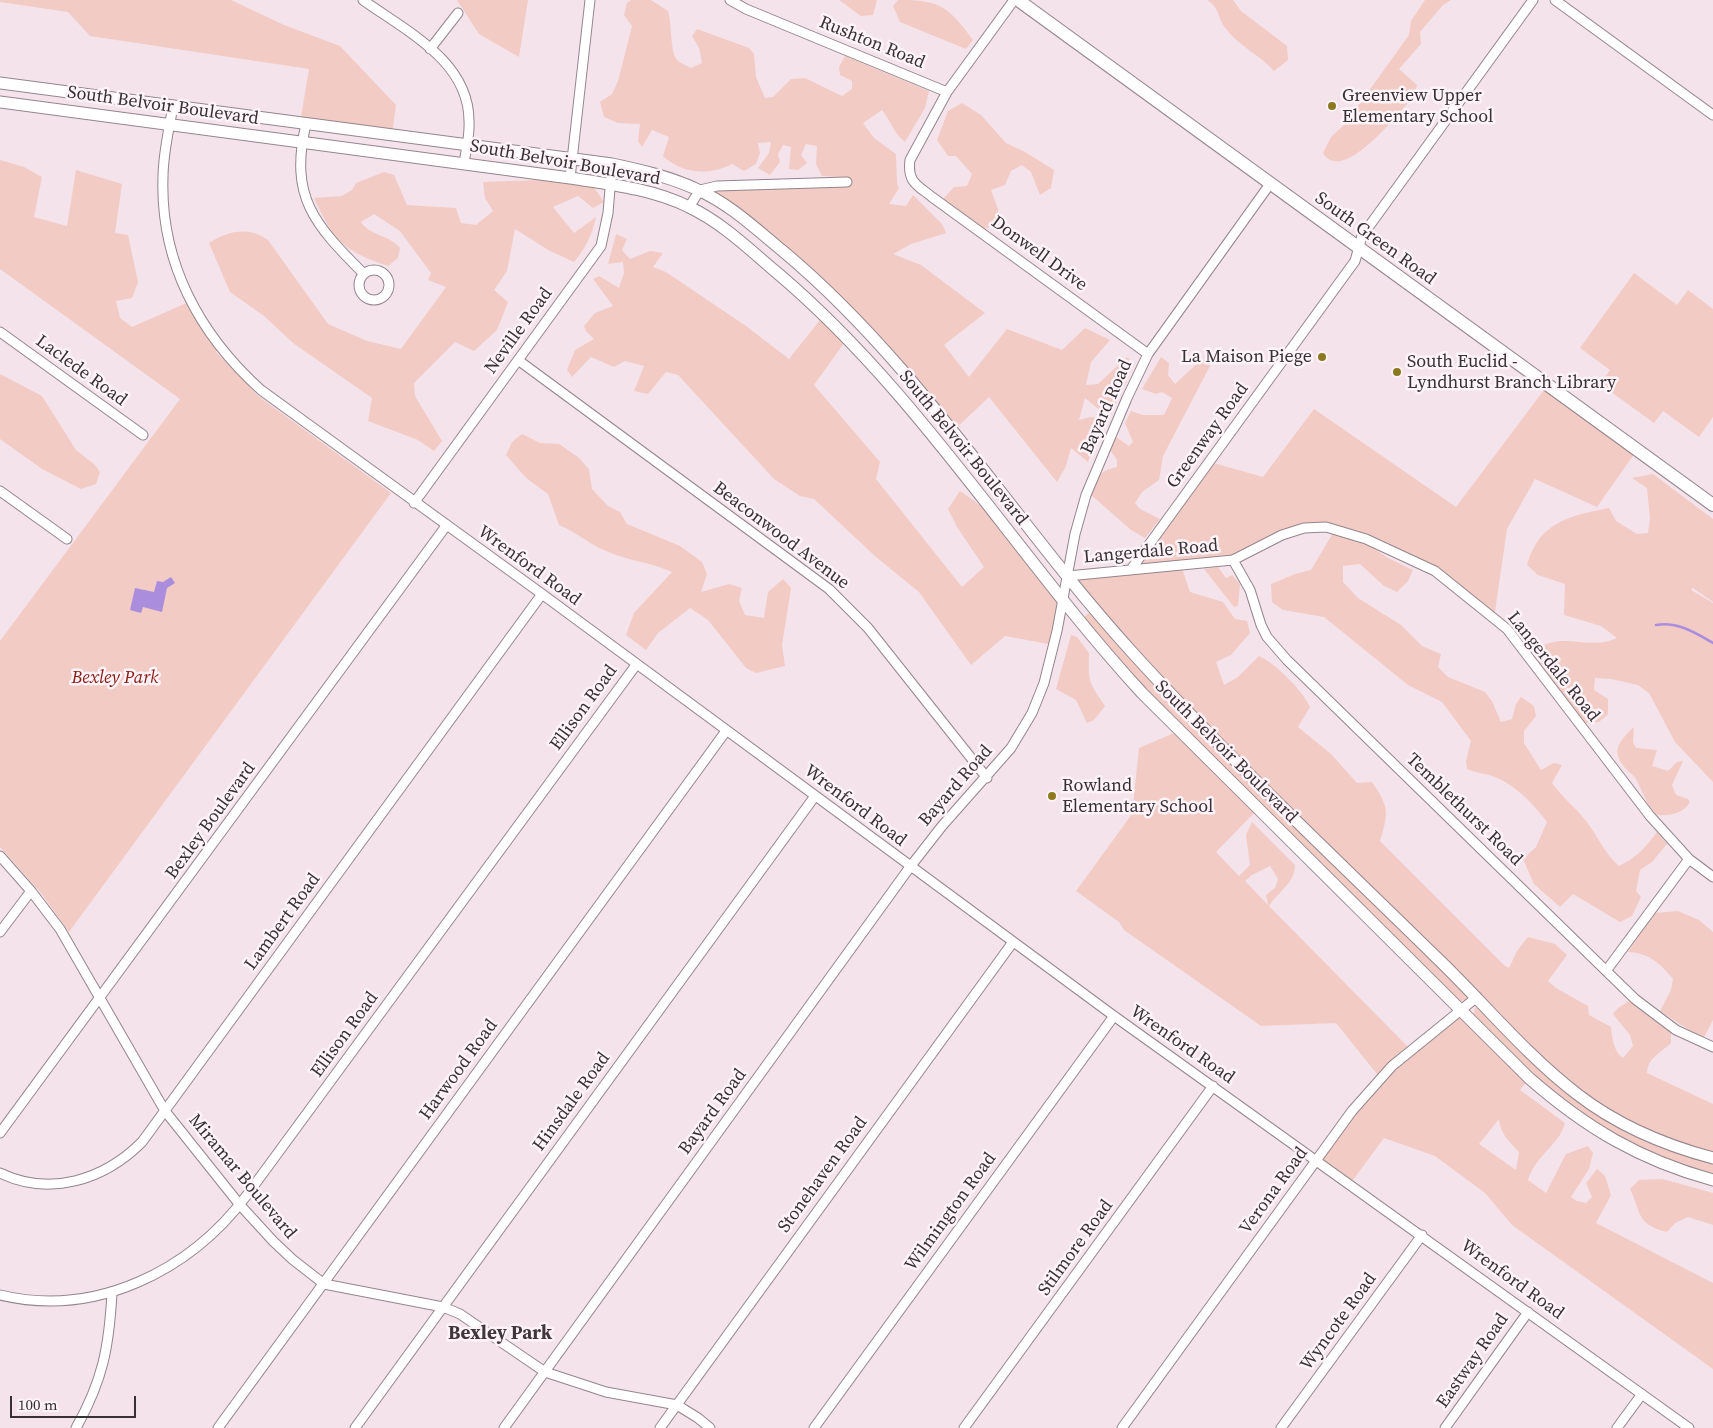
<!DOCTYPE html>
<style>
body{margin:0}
#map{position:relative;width:1713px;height:1428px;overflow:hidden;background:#f5e3ec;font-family:"Source Serif 4",serif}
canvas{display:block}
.scale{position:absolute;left:10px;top:1396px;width:126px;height:22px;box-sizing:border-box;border:2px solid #373134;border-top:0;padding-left:6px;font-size:15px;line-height:18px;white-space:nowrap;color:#373134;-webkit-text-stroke:4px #fdf3f8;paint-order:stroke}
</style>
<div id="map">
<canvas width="1713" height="1428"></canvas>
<div class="scale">100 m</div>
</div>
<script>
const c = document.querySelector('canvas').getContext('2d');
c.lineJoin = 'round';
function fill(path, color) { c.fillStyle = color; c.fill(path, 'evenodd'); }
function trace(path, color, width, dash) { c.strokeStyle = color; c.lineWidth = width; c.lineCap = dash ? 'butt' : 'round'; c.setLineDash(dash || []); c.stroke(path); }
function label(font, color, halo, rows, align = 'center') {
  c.font = font + ' "Source Serif 4",serif'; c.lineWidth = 5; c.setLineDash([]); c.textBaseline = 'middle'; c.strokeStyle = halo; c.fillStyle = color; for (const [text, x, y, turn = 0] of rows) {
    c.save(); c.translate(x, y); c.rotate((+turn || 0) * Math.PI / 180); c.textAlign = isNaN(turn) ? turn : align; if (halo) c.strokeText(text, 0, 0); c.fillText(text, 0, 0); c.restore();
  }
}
fill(new Path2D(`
 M0,0H231L284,25L340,46L396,105L392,135L300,123L309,69L90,36L68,12L0,2Z
 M457,0H528L519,57L479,34Z
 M631,0H651L668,11C672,24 670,52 677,60C680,63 687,66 691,68L702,63L699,48L692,36L697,29L749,48L754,54L756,77L765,98L773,97L791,79L805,78L842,96L852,89V81L840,75L839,67L845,56L929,91L925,108L905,142C894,134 891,121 882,110L863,123L874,138L896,154L897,183L899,188L889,204L906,206L913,195L942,224L946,233L911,244L893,254L921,265L985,313L944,345L969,377L1007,329L1062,350L1085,328L1110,340L1091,362L1086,385L1098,384L1127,357L1134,364L1111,415L1102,412L1085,398L1079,420L1091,417L1102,419L1088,462L1071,448L1066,466L1057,482L989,397L952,432L823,285L700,190L846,182L839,177L822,176L816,164L817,146L806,144L801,155L807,163L798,170L789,169L791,147L783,145L778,154L780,162L770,175L758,168L769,153L771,142L758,143L760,153L756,164L744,171L732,164C710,176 682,174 663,156L669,137L652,130L642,147L638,141L640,124L618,123L604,117L600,102L612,94L618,81L632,26L624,15L627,3Z
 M839,0H877L873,15L861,16Z
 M898,0C940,0 948,6 973,40L966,49L900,22L893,6Z
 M1207,0H1233L1241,11L1287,46L1288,60L1274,71C1260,55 1239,46 1226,29C1217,18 1221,9 1207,0Z
 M1425,0H1451L1443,5L1420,32L1421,44L1399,69L1417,85L1414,96C1400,111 1343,186 1323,153L1331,137L1345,124L1409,35L1411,21Z
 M962,103L981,115L1006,143L1025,152L1054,170L1051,188L1040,195L1031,172L1022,165L1011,171L1005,185L991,190L998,209V220L995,225L984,229L943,199L954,187L967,186L972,174L956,156H948L937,140L948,111Z
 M0,160L24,167L42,177L34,217L67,226L76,170L122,184L115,233L128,235L138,282L132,298L116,301L120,318L132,327L191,301L219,347L216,352L258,396L391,493L69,932L41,893L0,847V641L180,399L0,269Z
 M384,172L394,175L407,205L456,208L461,223L476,225L493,211L485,198L483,182L540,180L593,186L604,202L593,208L578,196L553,207L574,233L596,217C592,235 586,248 574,262L550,251L515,229L507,271L494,290L508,302L497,330L474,351L455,342L414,383L415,396L442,441L434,451L418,440L368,421L372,398L293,343L264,316L230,292L209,243C228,231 248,226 268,240L328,324L367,341L401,349L446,287L428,280L431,273L400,231L374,214L361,222C370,236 390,235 400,248L398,258L388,266C343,251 334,241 314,198L342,196L352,190L356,183Z
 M616,234L627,239L622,250L630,259L650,251L663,253L653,267L666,272L746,326L789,359L820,320L844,343L814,385L880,462L876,479L962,587L984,567L957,527L948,509L960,491C1002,518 1032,561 1063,599L1054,645L1005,636L971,665L919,592L876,557L814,499L800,496L774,479L678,375L666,372L648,394L634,391L644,366L625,361L614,367L591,357L572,377L567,370L575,350L594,339L586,331L584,326L595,313L613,306L593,279L599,276L619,288L624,273L623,262L608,264Z
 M1634,273L1677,305L1688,290L1713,309V417L1699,437L1663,411L1654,423L1600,384L1610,370L1580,348Z
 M1161,357L1169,363L1168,375L1175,384L1201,360L1209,359L1210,366L1163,456L1159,480L1142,492L1135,503L1140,509L1160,519L1145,538L1131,530L1090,494C1097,478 1098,471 1117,467V460L1110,450L1116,437L1129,446L1133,442L1125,423L1131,411L1143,415H1164L1172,398L1162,392L1156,394L1142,389Z
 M0,374L42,396L76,450L95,465L100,472L96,484L81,489L42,469L0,439Z
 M1547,386L1637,450L1597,507L1535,479L1507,529L1494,618L1435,571L1326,527L1304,528L1233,560L1181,565L1190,592L1223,602L1235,619L1247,621L1250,633L1231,655L1216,662L1224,685L1238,677L1259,656C1274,662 1304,692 1310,707L1298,727L1331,754L1357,783L1372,782C1389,807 1389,812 1380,841L1505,966L1509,968L1517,951L1528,937L1555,944L1567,955L1548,981L1556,988L1588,1006L1589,1015L1611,1027C1612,1038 1614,1052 1623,1058L1633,1046L1630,1035L1613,1014L1618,1008L1629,1001L1671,1033V1043C1661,1053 1648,1057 1647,1073L1713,1104V1158L1695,1154L1579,1095L1222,748L1068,576L1132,568L1210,462L1263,477L1314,409L1456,507Z
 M522,434L540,443L559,444L578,457L589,469L592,489L608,506L620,512L627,524L680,546L702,562L707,574L701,592L729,584L742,588L739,601L745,615L764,618L768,592L783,579L791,588L782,645L785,666L756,673L746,668L708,620L690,608L658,633L646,650L626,635L634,613L672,572C651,562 627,561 606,551C589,544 576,532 559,525L548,494L526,478L506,455L512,442Z
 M1653,474L1713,519V602L1693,588L1691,590L1713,603V782L1675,742L1649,693L1638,685L1611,679L1595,678L1594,690L1608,699V714L1599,722L1584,723L1536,660L1535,651C1562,629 1589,652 1617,638L1601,626L1564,615L1565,584L1538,575L1527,565C1539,522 1569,516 1609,508L1616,521L1637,534L1648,533L1650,519L1647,488L1632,478Z
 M1333,533L1370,546L1388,558L1413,570L1408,581L1397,592L1384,586L1360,564L1343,566V582L1358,598L1401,625L1422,646L1441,654L1438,667L1448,677L1485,692L1492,701L1501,722L1512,719L1516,704L1521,697L1534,706L1536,716L1524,731V743L1541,770L1554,763L1562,765L1552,783C1562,797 1576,808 1586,821C1598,836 1604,853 1619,866C1636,858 1646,847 1657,832L1667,844L1652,862L1640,870L1636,891L1641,897L1632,916L1620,922L1573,894L1560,907L1534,884L1523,859L1536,847L1547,822C1534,805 1518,787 1497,778C1488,773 1477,774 1467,769L1466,761L1471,741L1442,702L1408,685L1324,617L1283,610L1272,602L1271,584L1295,574L1311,570Z
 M1218,567L1226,578L1232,575L1240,584L1238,606L1234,607L1204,569Z
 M1091,611L1467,996L1466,1000L1460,1001L1455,998L1388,929L1171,718L1083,618Z
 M1071,635L1077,637L1089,653C1088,682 1089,682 1105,706L1094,720L1087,723L1076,700L1056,689Z
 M1634,727L1633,742L1636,748L1657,750L1652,766L1668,771L1677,762L1683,761L1672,785L1676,795L1688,799L1690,802C1683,814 1669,816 1657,815C1646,805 1644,794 1637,781C1635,776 1630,773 1627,770C1610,752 1618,742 1634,727Z
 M1179,731L1258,809L1216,852L1239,876L1250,865L1246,835L1252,822L1295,865C1295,883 1278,892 1269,906L1411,1050L1459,1010L1529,1078L1520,1090L1565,1123C1559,1146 1537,1153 1528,1180L1546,1193L1566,1154L1588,1146L1593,1153L1589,1169L1571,1197L1577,1201L1586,1203L1592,1197L1586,1183L1597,1169L1605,1176L1611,1195L1596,1223L1713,1283V1369L1512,1225L1485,1193L1435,1156L1384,1138L1350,1184L1316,1160L1381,1079L1336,1023L1261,1026L1124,930L1119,922L1076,891L1132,814L1139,748ZM1270,866L1278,879L1275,888L1266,895L1268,905L1245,881L1252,875ZM1499,1119C1500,1133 1509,1142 1519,1152L1516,1170L1479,1144Z
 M1678,911L1699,920L1713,932V1020L1703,1039L1660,1011L1671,990L1673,979C1660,963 1649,953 1628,952L1654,913Z
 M1479,1006L1637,1136L1664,1149L1713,1164V1176L1676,1166L1585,1120L1543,1083L1473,1015L1475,1008Z
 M1663,1179L1713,1193V1225L1688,1217L1675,1223L1667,1232C1636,1224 1642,1214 1630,1189L1639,1180Z`), '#f2cbc4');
fill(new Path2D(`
 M171,577L175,583L167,588L162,612L143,607L141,613L130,610L135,588L154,592L157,581L163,582Z`), '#aa8edd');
trace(new Path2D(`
 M1656,625C1677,621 1696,633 1713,643`), '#aa8edd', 2.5);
const minor = new Path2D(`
 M363,0C406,31 469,61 469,121C470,135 466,150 464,163
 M730,0L746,9L947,92
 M1014,0L947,92L910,160C907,182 917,185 932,197L1148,354
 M1555,0L1713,115
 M430,49L458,13
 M173,106C169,129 163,154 163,177C160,262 199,334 261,390L542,594L1114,1016L1689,1428
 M306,124C289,197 314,224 364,274
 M570,178L590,0
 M689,207L700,190L717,186L847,182
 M359 285a15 15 0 1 1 30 0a15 15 0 1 1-30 0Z
 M0,332L143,435
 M518,360L829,589L868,628L987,778
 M0,491L67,539
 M414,503L601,246L608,213L612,164
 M1233,560L1250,590L1261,625L1267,637L1287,660L1635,999L1676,1030L1713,1047
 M1132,568L1355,261L1362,236L1533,0
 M1068,576L1233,560L1282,535L1304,528L1326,527L1366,539L1435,571L1507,629L1650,816L1689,859L1713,877
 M0,856L31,891L60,929L165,1111L240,1205L273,1241L292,1259L324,1284L443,1307L460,1314L545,1372L606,1392L677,1405L698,1418L710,1428
 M0,932L31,891
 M1606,971L1689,859
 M0,1133L446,526
 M0,1173C50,1197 104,1180 142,1142L542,594
 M0,1295C96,1318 190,1271 247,1195L636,665
 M76,1428C103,1380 109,1347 112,1293
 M218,1428L726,731
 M355,1428L815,796
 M504,1428L910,867L942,826L1011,748L1032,713L1044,683L1057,631L1075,534L1086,495L1127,398L1148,354L1270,184
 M660,1428L1013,942
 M814,1428L1114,1016
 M964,1428L1213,1086
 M1122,1428L1352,1111L1392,1066L1477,997
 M1281,1428L1422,1235
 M1445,1428L1528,1312
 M1617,1428L1642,1394`);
const tertiary = new Path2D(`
 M0,83L612,164C641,170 671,177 698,190C730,204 757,230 784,252C920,366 1013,521 1131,651C1228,758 1333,856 1436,957C1483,1002 1525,1054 1577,1094C1617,1125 1664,1145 1713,1158
 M0,102L570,178C609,184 653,189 689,207C721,222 748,248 775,271C919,392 1016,556 1142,693L1529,1078C1586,1128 1640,1160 1713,1180`);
const secondary = new Path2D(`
 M1018,0L1713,505`);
trace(minor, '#94858d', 11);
trace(tertiary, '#94858d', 13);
trace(secondary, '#94858d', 14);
trace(minor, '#fff', 9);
trace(tertiary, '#fff', 11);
trace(secondary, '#fff', 12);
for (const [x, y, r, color] of [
 [1332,106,5,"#8c791f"],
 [1322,357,5,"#8c791f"],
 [1397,372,5,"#8c791f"],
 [1052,796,5,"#8c791f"]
]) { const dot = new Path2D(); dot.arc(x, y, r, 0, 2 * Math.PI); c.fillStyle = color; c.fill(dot); trace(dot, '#fdf3f8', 2); }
label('18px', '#373134', '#fdf3f8', [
 ["Rushton Road",872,43,22],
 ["South Belvoir Boulevard",163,106,8],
 ["South Belvoir Boulevard",565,163,10],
 ["South Green Road",1375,239,36],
 ["Donwell Drive",1039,254,36],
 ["Neville Road",519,331,-54],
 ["Laclede Road",81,371,36],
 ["Bayard Road",1107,407,-66],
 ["Greenway Road",1208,436,-54],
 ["South Belvoir Boulevard",963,448,51],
 ["Beaconwood Avenue",781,536,37],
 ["Langerdale Road",1151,552,-5],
 ["Wrenford Road",529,566,36],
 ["Langerdale Road",1553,667,51],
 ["Ellison Road",584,708,-54],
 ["South Belvoir Boulevard",1226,752,45],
 ["Bayard Road",956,786,-49],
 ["Wrenford Road",855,806,37],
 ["Temblethurst Road",1464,810,44],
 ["Bexley Boulevard",211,821,-54],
 ["Lambert Road",283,922,-54],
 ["Ellison Road",345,1035,-54],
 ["Wrenford Road",1182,1045,35],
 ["Harwood Road",459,1070,-54],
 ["Hinsdale Road",572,1102,-54],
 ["Bayard Road",713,1112,-54],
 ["Stonehaven Road",823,1175,-54],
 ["Miramar Boulevard",242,1177,50],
 ["Verona Road",1274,1191,-54],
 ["Wilmington Road",951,1212,-54],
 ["Stilmore Road",1076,1248,-54],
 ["Wrenford Road",1512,1280,36],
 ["Wyncote Road",1339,1322,-54],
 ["Eastway Road",1473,1361,-55]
]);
label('18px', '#373134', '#fdf3f8', [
 ["Greenview Upper",1342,96],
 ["Elementary School",1342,117],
 ["La Maison Piege",1312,357,"right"],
 ["South Euclid -",1407,362],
 ["Lyndhurst Branch Library",1407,383],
 ["Rowland",1062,786],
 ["Elementary School",1062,807]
], 'left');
label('italic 18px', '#891b12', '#fdf3f8', [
 ["Bexley Park",115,678]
]);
label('bold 19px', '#43353c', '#fdf3f8', [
 ["Bexley Park",500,1334]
]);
</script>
